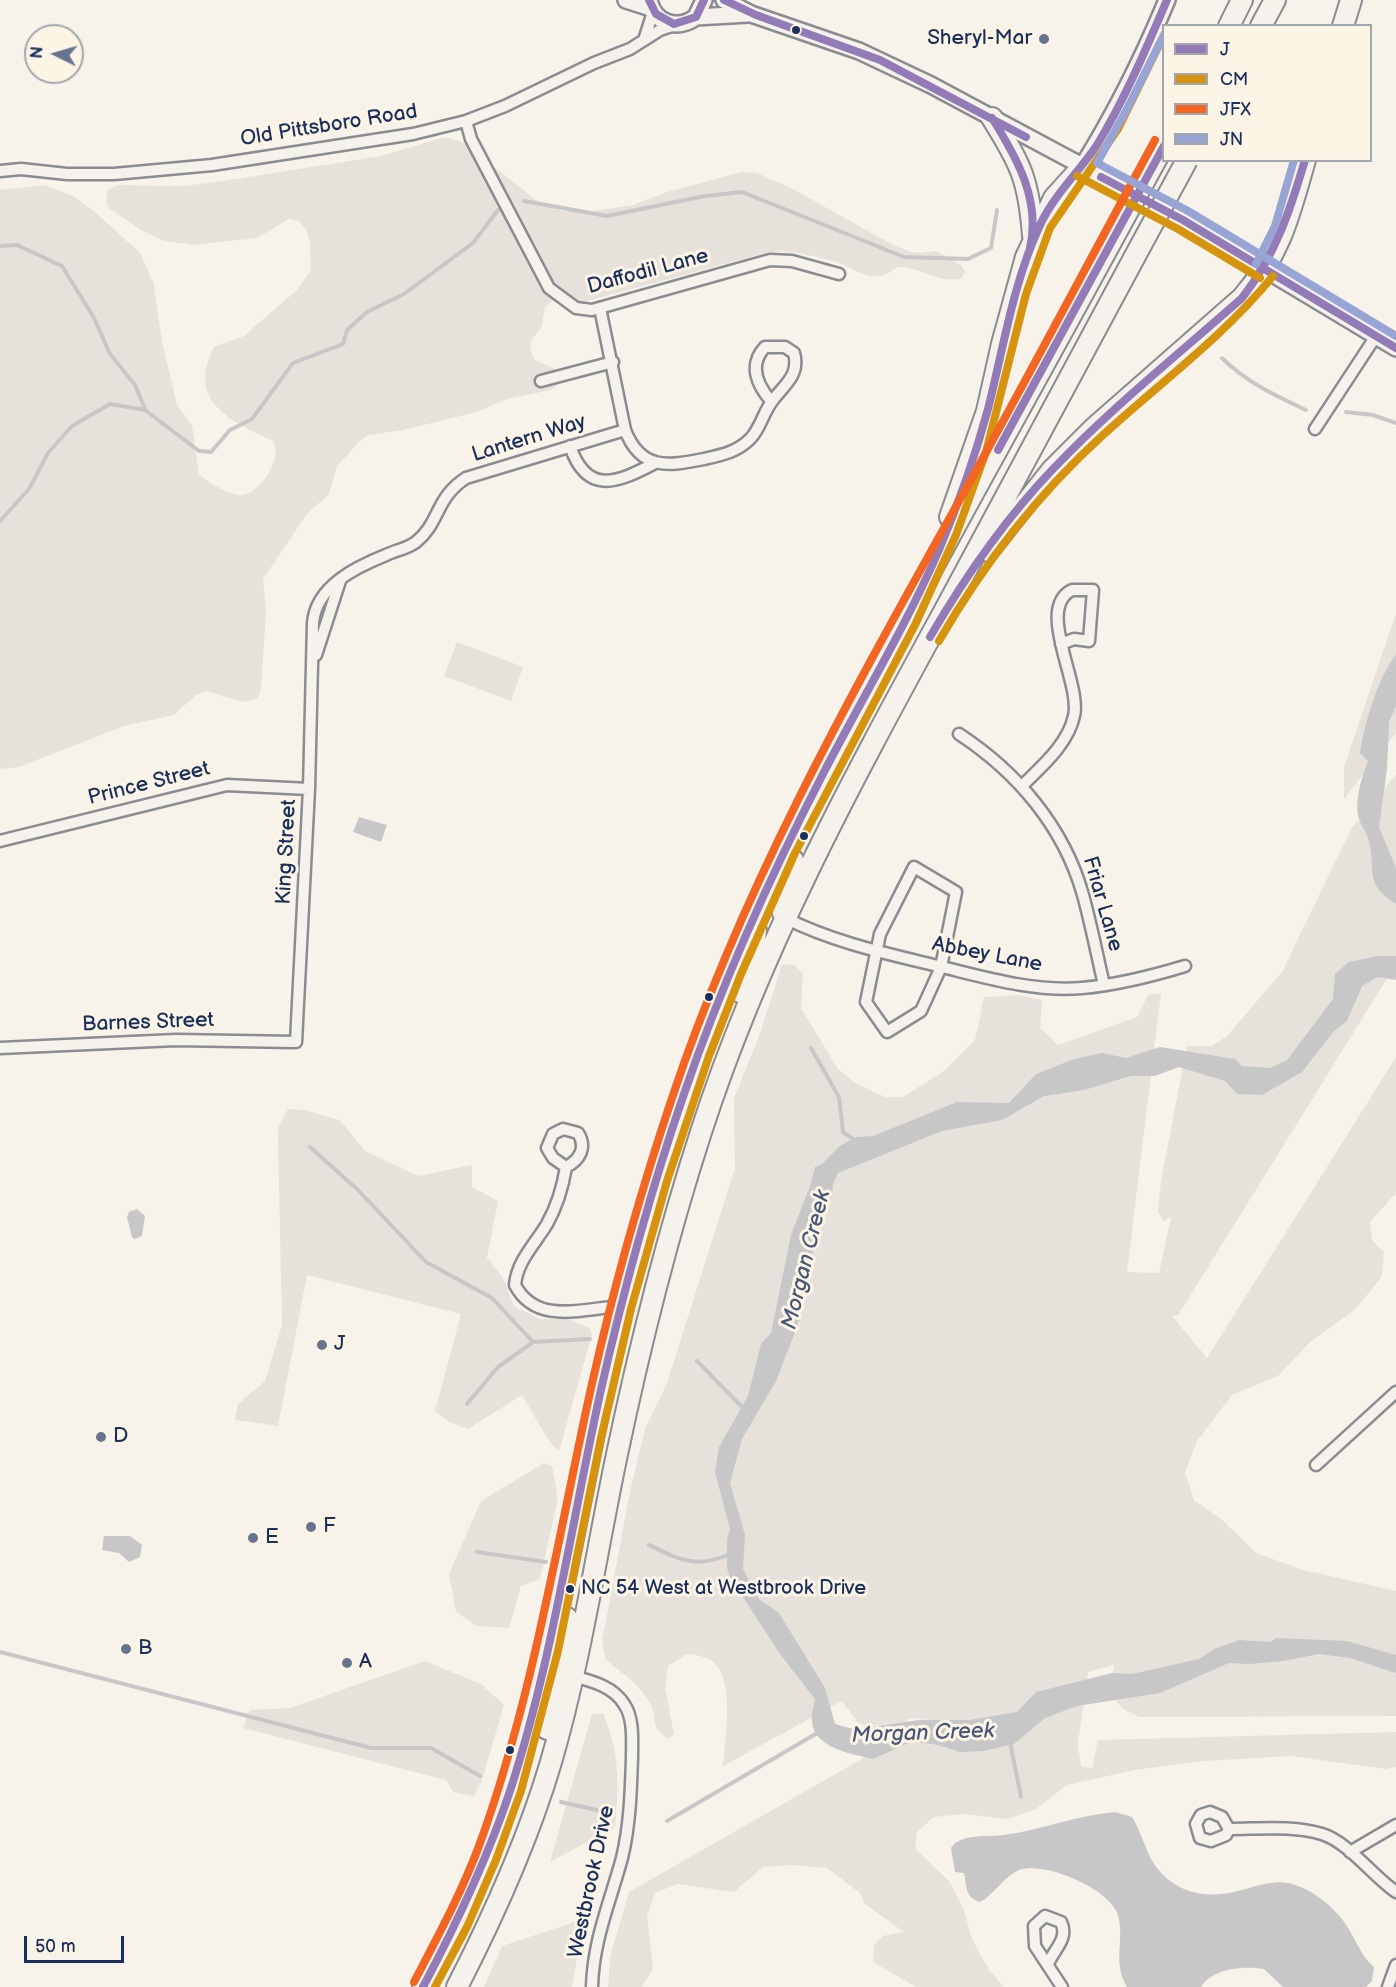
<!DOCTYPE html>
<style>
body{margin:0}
#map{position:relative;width:1396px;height:1987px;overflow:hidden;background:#f7f3ea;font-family:"Balsamiq Sans",sans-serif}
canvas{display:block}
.legend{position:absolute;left:1162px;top:24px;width:210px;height:138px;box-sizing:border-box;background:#fcf5e5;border:2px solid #a2a6af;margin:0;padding:8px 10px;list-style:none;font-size:18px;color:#1b2f5e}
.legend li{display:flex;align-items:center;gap:12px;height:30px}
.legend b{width:30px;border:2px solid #a2a6af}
.north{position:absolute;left:24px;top:24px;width:60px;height:60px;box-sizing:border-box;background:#fcf5e5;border:2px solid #a2a6af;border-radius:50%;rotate:275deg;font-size:16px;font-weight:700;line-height:24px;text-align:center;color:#1b2f5e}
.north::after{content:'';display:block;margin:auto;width:21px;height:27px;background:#68748f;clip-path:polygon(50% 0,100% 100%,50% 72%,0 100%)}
.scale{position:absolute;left:24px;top:1936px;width:100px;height:27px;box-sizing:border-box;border:3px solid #1b2f5e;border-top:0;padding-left:8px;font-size:18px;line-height:21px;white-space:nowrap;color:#1b2f5e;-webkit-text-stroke:4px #fcf5e5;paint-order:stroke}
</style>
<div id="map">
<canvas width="1396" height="1987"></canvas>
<ul class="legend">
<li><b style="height:8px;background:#937bb8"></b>J</li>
<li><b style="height:8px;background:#d6940e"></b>CM</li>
<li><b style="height:8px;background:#f26522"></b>JFX</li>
<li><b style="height:8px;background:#98a4d3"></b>JN</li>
</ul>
<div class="north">N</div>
<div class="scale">50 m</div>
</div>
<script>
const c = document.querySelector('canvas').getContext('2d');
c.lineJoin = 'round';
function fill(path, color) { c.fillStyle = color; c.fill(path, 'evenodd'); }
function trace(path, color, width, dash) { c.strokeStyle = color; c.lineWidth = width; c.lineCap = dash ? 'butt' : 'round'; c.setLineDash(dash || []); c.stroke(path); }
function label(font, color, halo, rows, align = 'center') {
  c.font = font + ' "Balsamiq Sans",sans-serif'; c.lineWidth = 6; c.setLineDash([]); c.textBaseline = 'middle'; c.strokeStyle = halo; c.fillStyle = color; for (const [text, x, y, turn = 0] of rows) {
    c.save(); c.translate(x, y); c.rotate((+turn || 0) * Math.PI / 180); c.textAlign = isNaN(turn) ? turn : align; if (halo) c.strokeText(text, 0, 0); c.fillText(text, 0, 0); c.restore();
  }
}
fill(new Path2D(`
 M445,137L461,141L541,204L562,211H595L633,205L667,192L742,172L757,173L791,188L893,245L914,253L937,251L961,265L965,271L962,278C939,285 920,266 898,267C869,289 857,266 829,260C809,255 789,250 769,252L587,301L553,300L545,307L542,326L531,341L530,348L534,359L557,370L559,379L557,386L551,390L507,399L477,412L403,430L369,435L361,440L337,466L329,494L307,514L263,579L266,610L261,690L257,699L242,702L207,691L196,695L174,715L124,726L19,767L0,769V190L44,185L73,196L94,211L140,253L154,284L162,342L177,405L192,425L199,475C210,482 228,496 242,495C260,494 284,457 273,441C230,421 186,401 214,347L244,336L297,290L311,270L310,242L306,229L299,221L289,219L257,238L192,245L161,240L141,230L109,208L106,201L107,191L117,185L183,186L216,182L381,156Z
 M1396,613V733L1344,799V767Z
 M457,642L523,667L511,701L444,676Z
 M1396,774V964L1187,1301L1178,1315L1172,1316L1207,1358L1396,1057V1193L1370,1222L1372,1240L1384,1252L1382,1276L1356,1309L1310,1342L1278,1376L1232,1395L1197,1441L1185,1472L1194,1500L1222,1520L1256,1553L1303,1570L1396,1591V1716L1139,1717L1123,1709L1111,1695L1114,1665L1088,1672L1078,1744L1081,1766L1092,1768L1098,1740L1396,1732V1767L1386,1769L1291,1756L1203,1761L1135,1770L1067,1785L1036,1809L1008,1819L963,1814L934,1817L917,1832L915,1848L950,1882L964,1910L972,1939L989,1970L1004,1987H916L873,1962L874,1945L883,1936L904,1932L865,1904L860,1893L827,1868L792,1865L763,1867L734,1892L677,1884L655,1893L647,1916L653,1969L642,1987H608L610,1957L629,1892L930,1720L910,1718L906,1722L869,1726L858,1723L842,1701L723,1766C725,1740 734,1687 717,1666C710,1657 697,1655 687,1654L668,1666L665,1687L674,1734L668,1739C648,1724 659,1720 650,1703C641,1686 620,1671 606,1660L602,1642L630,1491L645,1429L667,1383L735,1168L734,1098L759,1036L782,964L794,965L803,973L801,1008L838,1069L855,1083L885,1097H903L944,1071L975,1040L984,997L1019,995L1042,1000L1040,1028L1058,1045L1137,1017L1148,995L1161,993L1127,1272L1159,1273L1171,1217L1163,1221L1158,1212L1161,1181L1187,1046H1212L1227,1036L1282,972L1351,829Z
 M288,1109L304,1110L340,1120L365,1151L418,1176L472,1165V1187L498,1201L487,1258L502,1276L514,1306L540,1319H569L590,1328L592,1335L559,1451L549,1441L522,1395L468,1429L449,1422L435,1411L461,1314L307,1275L278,1426L235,1420L238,1404L265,1381L282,1325L278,1138L279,1126Z
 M544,1463L552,1466L558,1499L540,1579L521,1586L509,1628L477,1626L456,1612L449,1574L481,1501Z
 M425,1661L481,1684L504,1705L481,1783L474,1796L453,1792L446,1780L243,1728L250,1710L290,1708Z
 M603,1713C620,1753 619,1785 615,1827L550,1862L592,1714Z
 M584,1919L572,1987H484L502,1946Z`), '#e6e2db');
fill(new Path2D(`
 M1396,654V706L1389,722L1387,769L1379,827L1396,868V904C1364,884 1376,872 1369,841C1367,832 1360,825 1358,815C1355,797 1362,778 1368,761L1360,753C1365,721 1377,681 1396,654Z
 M359,817L387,825L381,842L353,832Z
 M1378,956H1396V980L1378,977L1362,986L1347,1021L1334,1031L1302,1072L1262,1095L1237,1094L1225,1081L1179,1067L1155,1076H1131L1084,1090L1044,1096L1002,1120L942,1131L838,1173L833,1184L832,1194L820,1218L797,1327L776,1381L742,1439L730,1483L745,1535L743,1569L759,1599L779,1613L825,1688L835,1724L849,1728H863L919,1720H969L1017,1712L1036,1692L1112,1673L1132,1674L1199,1659L1214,1649L1240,1640L1271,1642L1276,1638L1347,1641L1396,1655V1673L1350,1658L1319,1654L1283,1661L1249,1664L1229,1663L1160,1693L1077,1706L1045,1718L1014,1744L984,1751L960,1752L938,1745L913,1741L873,1759C853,1754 815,1749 812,1722C811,1715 814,1706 815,1699L780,1654L730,1577L727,1568V1539L730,1529L715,1472L719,1447L748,1396L761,1344L771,1333L791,1235L810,1186L815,1167L822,1164L841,1145L857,1137L873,1136L957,1102L1009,1103L1036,1074L1074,1059L1102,1053L1126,1058L1160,1047L1235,1059L1242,1066L1270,1068L1287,1060L1333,999L1335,974L1349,962Z
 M137,1209L145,1216L142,1236L135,1239L132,1237L127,1217L129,1212Z
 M104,1536H130L142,1545L140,1557L129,1562L119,1553L102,1550Z
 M1115,1812L1132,1817C1140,1830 1144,1845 1151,1859C1170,1892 1204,1900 1238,1891C1254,1887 1272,1880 1288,1883C1314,1889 1339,1910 1351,1933C1359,1947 1362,1956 1374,1967L1372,1981L1366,1987H1283L1264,1969C1244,1966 1213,1968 1201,1987H1127C1112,1961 1125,1942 1118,1915C1110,1889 1045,1861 1019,1870C1005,1876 996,1891 984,1900L979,1902C964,1896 967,1886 964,1873L955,1872L951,1848C960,1833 989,1837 1004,1835C1042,1830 1077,1815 1115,1812Z`), '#c7c7c7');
trace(new Path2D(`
 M524,201L607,216L705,196L742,192L904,257L968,259L991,248L997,210
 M0,246L17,245L62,266L94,318L110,354L135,385L145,409
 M1222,358C1246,382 1276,396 1306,410
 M1346,412L1373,415L1396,423
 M0,521L29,489L48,453L72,426L110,404L145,410L199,451L211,452L230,430L252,419L293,363L343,344L347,330L367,312L404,294L473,243L498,210
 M811,1048L839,1097L843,1132L856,1141
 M310,1147L358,1190L426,1262L492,1298L533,1342L590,1339
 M697,1361L745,1410
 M467,1404L498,1367L533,1342
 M649,1545C680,1560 696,1569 730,1554
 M477,1552L546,1562
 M0,1652L371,1748H431L480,1776
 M1010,1742L1021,1797
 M561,1802L610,1813
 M667,1821L819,1732`), '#c7c7c7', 4);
const street = new Path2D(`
 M645,37L653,12
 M466,121L471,139L549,288L576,308L592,310L770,260L792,261L839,274
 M0,171L21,169L67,174H114L212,165L413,134L466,121L505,106L594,63L630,49L660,30L675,25
 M600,308L625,430C641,471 668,466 704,459C722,455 737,452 750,439C761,428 763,412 773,400C785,384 800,375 794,353L785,347H765C748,365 757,385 771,401
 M541,381L613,362
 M1315,429L1376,336
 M570,446C587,496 617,483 655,463
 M316,655L340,581
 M959,734C1017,772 1064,827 1083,895C1091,924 1097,955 1104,985
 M1023,785C1042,766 1068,744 1074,716C1082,684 1035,608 1072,590H1093L1089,641L1074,639L1061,644
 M0,841L227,785L309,789
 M914,867L956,892L941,967L921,1011L887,1032L866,1002L880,934Z
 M785,918C835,943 889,954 942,967C987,978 1035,992 1082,988C1117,985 1152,976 1185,966
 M0,1048L176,1040L296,1042L309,789L313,623C316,586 356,567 386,555C396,550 407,549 416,542C440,523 435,498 466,478L625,430
 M566,1167L553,1158L547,1148L553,1134L563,1129L578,1133C587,1147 580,1160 566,1167C563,1186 557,1206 547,1224C535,1244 517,1261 515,1285C536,1325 582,1309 620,1306
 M1316,1465L1396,1392
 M573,1676C591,1681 613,1686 624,1704C634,1718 632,1740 632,1757C631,1790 630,1825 622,1858C610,1902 593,1941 592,1987
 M1210,1812L1222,1817L1229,1829L1226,1835L1211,1841L1200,1838L1196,1824L1201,1815Z
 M1229,1829C1259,1829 1293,1825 1322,1834C1348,1842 1373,1876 1396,1892
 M1350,1852L1396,1825
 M1048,1964C1054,1949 1069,1939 1061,1922L1045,1916L1034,1926L1035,1946L1062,1987
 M1388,1987L1396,1965`);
const secondary = new Path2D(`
 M626,0L651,8
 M649,0C654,23 677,31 696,17L704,0
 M724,0L751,14L859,51L931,85L1183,220L1396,348
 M696,17L748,14
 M1082,167C1115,114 1143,58 1167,0`);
const highway = new Path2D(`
 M1229,26L1242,0
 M1261,26L1275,0
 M1343,26L1351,0
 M992,118C1021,164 1029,181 1033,236
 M950,517L987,411L1002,344L1026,257L1054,198L1082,167
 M988,551L1052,470L1094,428L1242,298C1281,253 1289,216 1305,160
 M785,918L779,902L793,860
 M740,992L754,949L756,930
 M567,1618C565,1635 557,1663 572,1675
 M547,1729C550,1711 564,1676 548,1662
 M423,1987C568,1743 571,1446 656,1179C684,1089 717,999 755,913C787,840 825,771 861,701C942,547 1028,395 1111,242
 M457,1987C494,1915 528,1840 551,1762C580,1663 595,1560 616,1459C639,1349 666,1240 701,1132C761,946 854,777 947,606C1010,490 1072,374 1134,258`);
trace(street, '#8a8c91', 15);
trace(secondary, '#8a8c91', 20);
trace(highway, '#8a8c91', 24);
trace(street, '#f5f2ec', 10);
trace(secondary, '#f5f2ec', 15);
trace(highway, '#f5f2ec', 20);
const highwayBridge = new Path2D(`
 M1111,242L1164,145
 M1134,258L1187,160`);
trace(highwayBridge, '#8a8c91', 24, []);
trace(highwayBridge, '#f5f2ec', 20);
trace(new Path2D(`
 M649,0L656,14L674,24L696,17L704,0
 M724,0L756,15L880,60L1026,137
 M992,118C1017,158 1041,200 1030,248
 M1101,177L1183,220L1396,348
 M998,450L1164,146
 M930,637C965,577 1005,519 1053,469C1112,407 1179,354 1242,298C1275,256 1290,211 1305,160
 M423,1987C457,1923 487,1860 510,1791C552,1662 571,1526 600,1394C623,1292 650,1192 684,1094C722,983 771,874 825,770C863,697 906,626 939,550C958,505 975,457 988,409C1004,346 1013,282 1041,223C1055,194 1079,172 1097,145C1125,99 1146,49 1167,0`), '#937bb8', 8);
trace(new Path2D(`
 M1077,176L1178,229L1260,278
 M939,641C983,565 1038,494 1103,435C1161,382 1223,337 1273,276
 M435,1987L467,1927L496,1860L521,1791L558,1651L601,1438L631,1309L667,1181L709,1056L741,974L795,853L915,625L956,535L986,452L1026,294L1050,228L1118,129L1164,35`), '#d6940e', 8);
trace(new Path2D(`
 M414,1982C437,1938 461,1894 479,1846C533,1698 557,1542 591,1388C613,1290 640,1193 672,1098C745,879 861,677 973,476C1035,364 1094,252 1155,140`), '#f26522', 8);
trace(new Path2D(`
 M1164,35L1126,111L1097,163L1188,211L1396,336
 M1256,264L1275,226L1294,160`), '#98a4d3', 8);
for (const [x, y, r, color] of [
 [796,30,5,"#1b2f5e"],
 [1044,39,6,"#68748f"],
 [804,836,5,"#1b2f5e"],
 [709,997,5,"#1b2f5e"],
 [322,1345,6,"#68748f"],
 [101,1437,6,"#68748f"],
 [311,1527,6,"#68748f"],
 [253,1538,6,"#68748f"],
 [570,1589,5,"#1b2f5e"],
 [126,1649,6,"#68748f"],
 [347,1663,6,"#68748f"],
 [510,1750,5,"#1b2f5e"]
]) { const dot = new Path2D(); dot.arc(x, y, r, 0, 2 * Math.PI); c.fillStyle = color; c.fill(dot); trace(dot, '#fcf5e5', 2); }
label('20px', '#1b2f5e', '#fcf5e5', [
 ["NC 54 West at Westbrook Drive",581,1589]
], 'left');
label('21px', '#1b2f5e', '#fcf5e5', [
 ["Sheryl-Mar",1032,39,"right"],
 ["J",334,1345],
 ["D",113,1437],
 ["F",323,1527],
 ["E",265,1538],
 ["B",138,1649],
 ["A",359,1663]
], 'left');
label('21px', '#1b2f5e', '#fcf5e5', [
 ["Old Pittsboro Road",329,126,-9],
 ["Daffodil Lane",648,272,-15],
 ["Lantern Way",529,439,-17],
 ["Prince Street",149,784,-14],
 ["King Street",287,852,-87],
 ["Friar Lane",1102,904,74],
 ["Abbey Lane",987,955,11],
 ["Barnes Street",148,1023,-2],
 ["Westbrook Drive",592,1882,-78]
]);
label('italic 22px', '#485779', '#fcf5e5', [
 ["Morgan Creek",807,1260,-76],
 ["Morgan Creek",923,1734,-2]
]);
</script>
